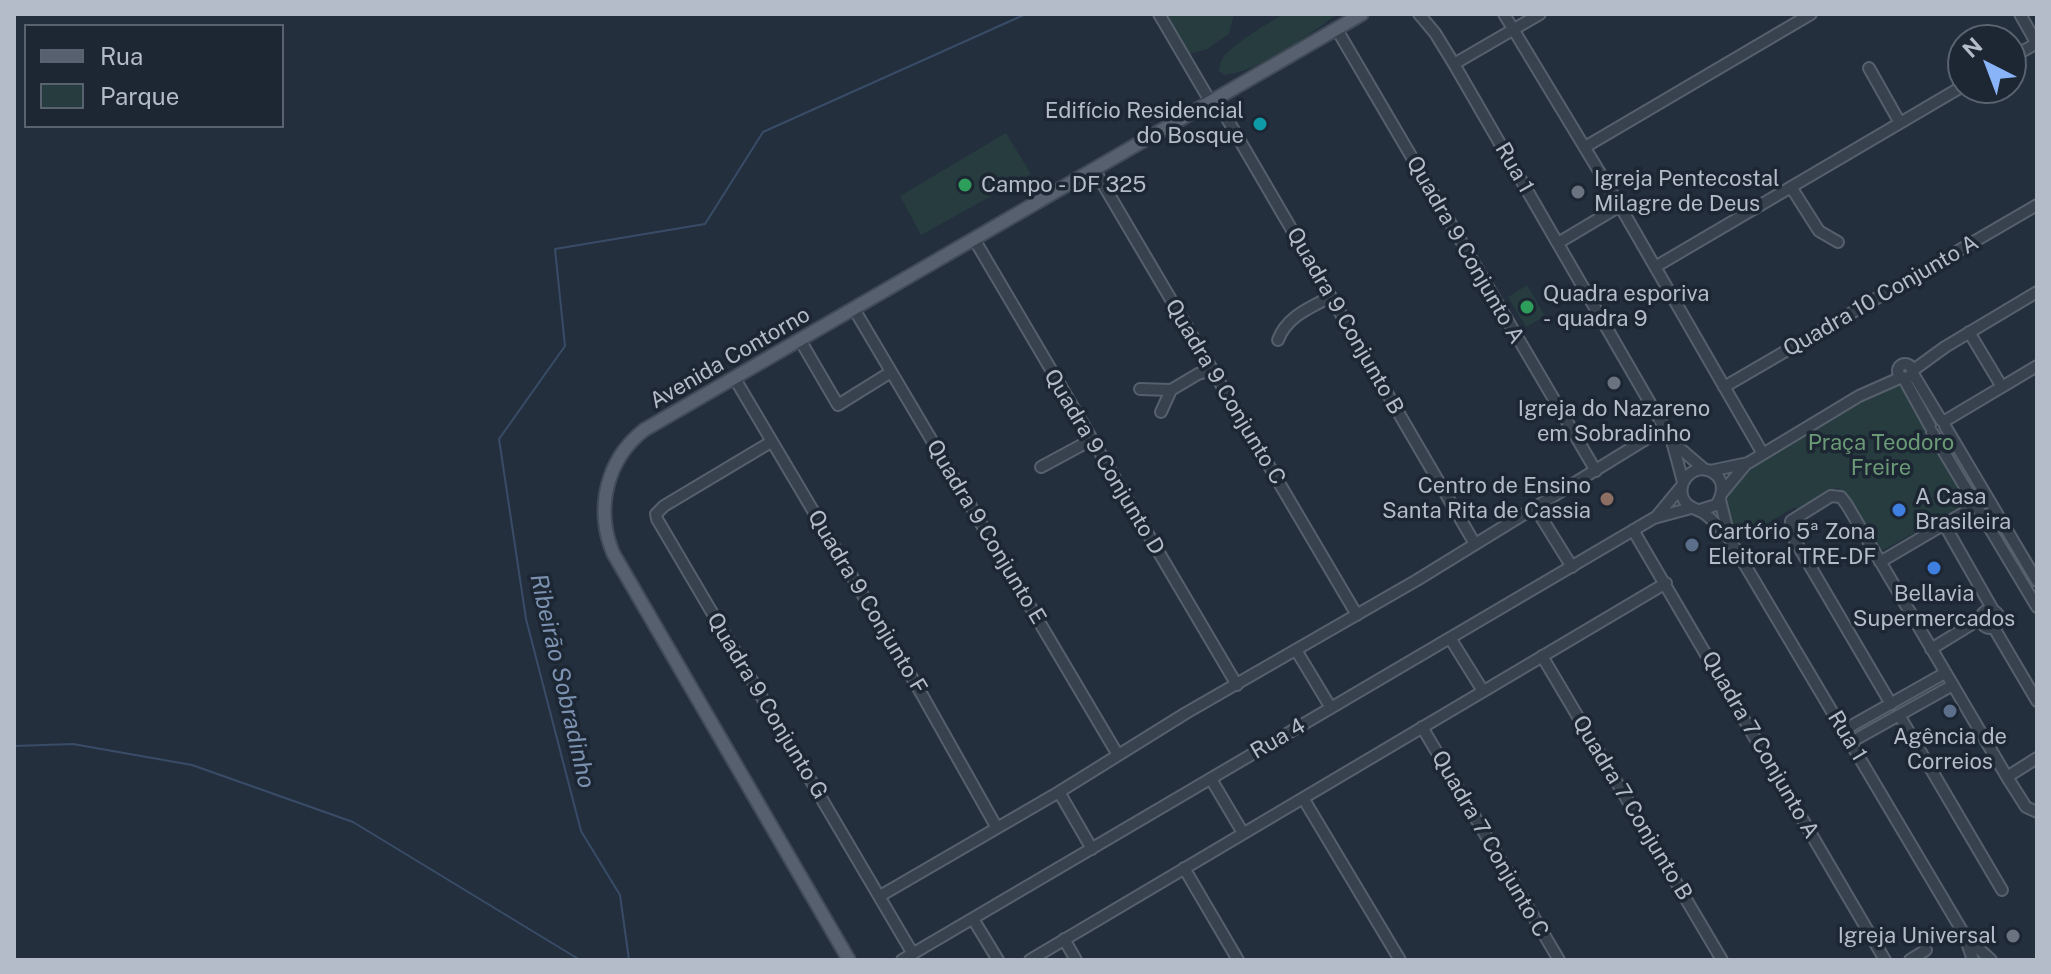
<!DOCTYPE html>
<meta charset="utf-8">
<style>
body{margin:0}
#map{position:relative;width:2051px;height:974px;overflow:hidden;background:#242f3e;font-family:"Public Sans",sans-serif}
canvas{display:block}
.frame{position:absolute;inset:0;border:16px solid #b4bcc9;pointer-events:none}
.legend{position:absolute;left:24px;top:24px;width:260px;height:104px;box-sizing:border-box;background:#1d2633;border:2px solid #59626f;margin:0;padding:10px 14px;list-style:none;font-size:24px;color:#b4bcc9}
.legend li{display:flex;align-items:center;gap:16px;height:40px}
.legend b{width:40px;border:2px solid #59626f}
.north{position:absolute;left:1947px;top:24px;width:80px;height:80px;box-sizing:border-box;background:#1d2633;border:2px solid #59626f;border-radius:50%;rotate:318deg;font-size:22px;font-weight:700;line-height:32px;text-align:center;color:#b4bcc9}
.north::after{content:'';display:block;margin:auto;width:28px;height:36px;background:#8ab4f8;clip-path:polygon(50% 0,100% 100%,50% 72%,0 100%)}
</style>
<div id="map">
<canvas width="2051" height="974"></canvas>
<div class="frame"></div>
<ul class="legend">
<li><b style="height:10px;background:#56606e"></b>Rua</li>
<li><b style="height:22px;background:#263c3f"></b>Parque</li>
</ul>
<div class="north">N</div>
</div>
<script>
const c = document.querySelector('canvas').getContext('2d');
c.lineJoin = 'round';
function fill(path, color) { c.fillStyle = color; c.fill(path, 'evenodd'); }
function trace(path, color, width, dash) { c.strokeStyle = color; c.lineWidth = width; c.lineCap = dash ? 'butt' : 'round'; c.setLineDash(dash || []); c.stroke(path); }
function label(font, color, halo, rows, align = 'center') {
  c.font = font + ' "Public Sans",sans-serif'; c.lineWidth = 7; c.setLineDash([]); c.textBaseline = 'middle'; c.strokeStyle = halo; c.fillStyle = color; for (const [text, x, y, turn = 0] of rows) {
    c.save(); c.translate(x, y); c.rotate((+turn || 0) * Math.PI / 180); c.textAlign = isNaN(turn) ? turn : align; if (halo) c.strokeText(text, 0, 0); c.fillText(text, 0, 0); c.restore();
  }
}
fill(new Path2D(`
 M1165,14H1234L1229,34L1207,49L1187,55Z
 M1286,14H1337C1308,36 1260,71 1224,75L1219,71C1220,67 1220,62 1223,58C1230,46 1273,19 1286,14Z
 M1006,133L1031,174L921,235L900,196Z
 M1527,285L1545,316L1526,327L1508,297Z
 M1899,382L1969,502L1878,553L1838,487L1799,511L1795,507L1739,540L1725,512V495L1746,466L1876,391Z`), '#263c3f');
trace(new Path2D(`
 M14,746L73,744L192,765L353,822L580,960
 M629,960L620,895L581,831L526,619L499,439L565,346L555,249L705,224L763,132L1026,14`), '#394c67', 2);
const minor = new Path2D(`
 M1159,14L1210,101
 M1419,14L1435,33L1454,64L1672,441L1683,482
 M1504,14L1620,206L1763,454
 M2020,14L2037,44
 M1336,28L1596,471
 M2011,58L2037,43
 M1454,64L1540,14
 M1869,68L1900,123
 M1215,98L1475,544
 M1585,147L1811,14
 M1094,169L1357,615
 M1791,187L1819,231L1838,242
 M974,239L1237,685
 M1558,243L1620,206
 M1655,267L1963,86
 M854,309L1118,755
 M1969,332L2002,387
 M800,340L838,405L891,372
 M1278,340C1287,316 1310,308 1330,297
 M1898 371a7 7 0 1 1 14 0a7 7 0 1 1-14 0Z
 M1912,371L1945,347L2037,292
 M1912,372L1941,420
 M1903,377L1930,426
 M735,379L921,693L997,828
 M1724,387L2037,205
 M1140,389L1171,390L1198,374L1212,370
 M1161,412L1171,390
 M1943,422L2037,366
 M1945,426L2037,581
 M1932,432L2037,607
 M771,442L664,506L656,514L657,519L913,954
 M1676,445L1704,469
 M1041,467L1091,440
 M1710,471L1748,463L1859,396L1902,377
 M1722,493L1746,464
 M1720,500L1729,536
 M1536,509L1572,567
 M1700,510L1716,505C1724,494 1725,479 1712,472C1693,461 1672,486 1686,503C1690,508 1696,509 1702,512C1712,518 1721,529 1729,538L1964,934L1973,960
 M1657,516L1681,487
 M1944,524L1993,610
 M1633,530L1885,960
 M1880,562L1977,505
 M1981 619a9 9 0 1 1 18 0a9 9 0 1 1-18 0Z
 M1994,628L2037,701
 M1450,638L1483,691
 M1931,649L1980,619
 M1296,650L1331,708
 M1542,656L1722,960
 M1891,704L1790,532L1791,521L1831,496L1841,497L1847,505L2007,777L2026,807L2037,812
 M1899,715L2002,890
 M1422,727L1559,960
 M1844,730L1945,673
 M1851,742L1953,685
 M2007,777L2037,758
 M1211,779L1243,833
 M1059,792L1092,849
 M1303,798L1400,960
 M1184,868L1238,960
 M880,896L1059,792L1186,713L1417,580L1664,428
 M973,919L998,960
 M1064,939L1076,960
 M1968,939L1991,960
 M902,960L1654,518L1691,508
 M1030,960L1666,583
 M1910,960L1926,950`);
const major = new Path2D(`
 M849,960L613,553C595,509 606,460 644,430L1362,14`);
trace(minor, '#565f6c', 14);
trace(major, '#414a57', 16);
trace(minor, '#38414e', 10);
trace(major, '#56606e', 12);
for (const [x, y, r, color] of [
 [1260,124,8,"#0f9aa8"],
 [965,185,8,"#2e9e5b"],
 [1578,192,8,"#6b7280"],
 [1527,307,8,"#2e9e5b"],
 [1614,383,8,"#6b7280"],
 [1607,499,8,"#8d6e63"],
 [1899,510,8,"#3f7fe0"],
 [1692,545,8,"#5c6f8a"],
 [1934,568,8,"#3f7fe0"],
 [1950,711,8,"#5c6f8a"],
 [2013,936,8,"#6b7280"]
]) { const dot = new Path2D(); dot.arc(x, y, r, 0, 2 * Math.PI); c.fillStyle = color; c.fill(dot); trace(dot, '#1d2633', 3); }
label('22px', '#b4bcc9', '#1d2633', [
 ["Edifício Residencial",1244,111,"right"],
 ["do Bosque",1244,136,"right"],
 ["Igreja Pentecostal",1594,179],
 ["Milagre de Deus",1594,204],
 ["Campo - DF 325",981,185],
 ["Quadra esporiva",1543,294],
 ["- quadra 9",1543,319],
 ["Igreja do Nazareno",1614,409,"center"],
 ["em Sobradinho",1614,434,"center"],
 ["Centro de Ensino",1591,486,"right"],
 ["Santa Rita de Cassia",1591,511,"right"],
 ["A Casa",1915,497],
 ["Brasileira",1915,522],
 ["Cartório 5ª Zona",1708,532],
 ["Eleitoral TRE-DF",1708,557],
 ["Bellavia",1934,594,"center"],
 ["Supermercados",1934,619,"center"],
 ["Agência de",1950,737,"center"],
 ["Correios",1950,762,"center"],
 ["Igreja Universal",1997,936,"right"]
], 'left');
label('22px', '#b4bcc9', '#1d2633', [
 ["Rua 1",1514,168,60],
 ["Quadra 9 Conjunto A",1465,250,60],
 ["Quadra 10 Conjunto A",1881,296,-30],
 ["Quadra 9 Conjunto B",1345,321,60],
 ["Avenida Contorno",730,358,-30],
 ["Quadra 9 Conjunto C",1225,392,59],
 ["Quadra 9 Conjunto D",1104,462,59],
 ["Quadra 9 Conjunto E",986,532,59],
 ["Quadra 9 Conjunto F",867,602,59],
 ["Quadra 9 Conjunto G",767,706,59],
 ["Rua 1",1847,736,59],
 ["Rua 4",1278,739,-30],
 ["Quadra 7 Conjunto A",1760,745,60],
 ["Quadra 7 Conjunto B",1632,808,59],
 ["Quadra 7 Conjunto C",1490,844,60]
]);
label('22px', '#6b9a76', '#1d2633', [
 ["Praça Teodoro",1881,443],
 ["Freire",1881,468]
]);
label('italic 24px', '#7c92b1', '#1d2633', [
 ["Ribeirão Sobradinho",562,681,77]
]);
</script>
